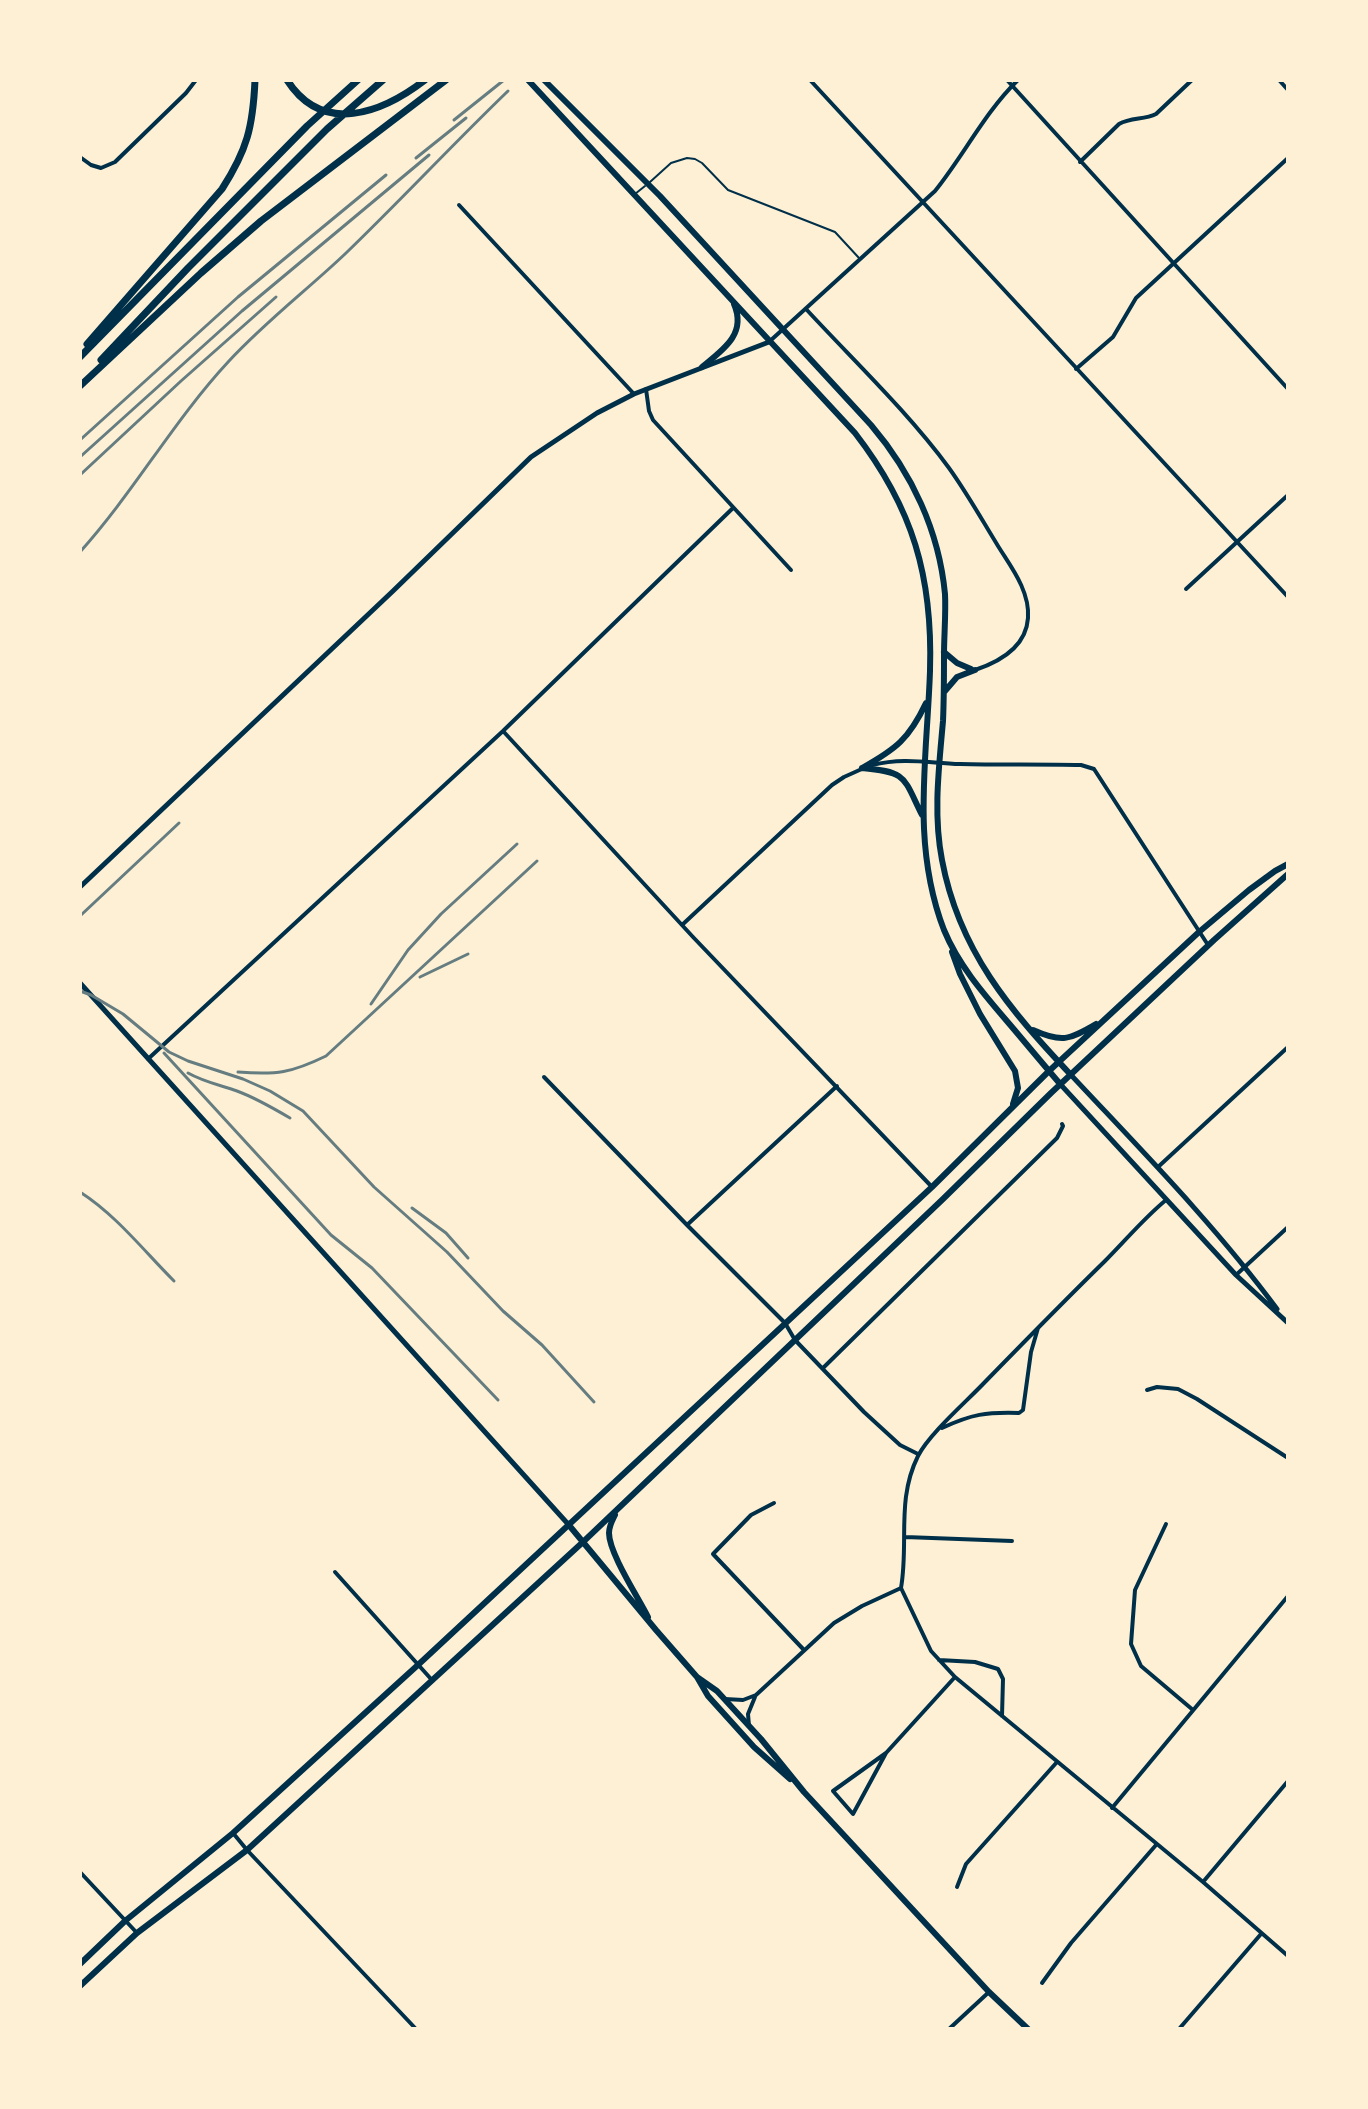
<!DOCTYPE html>
<style>
body{margin:0}
#map{position:relative;width:1368px;height:2109px;overflow:hidden;background:#fdf0d5;font-family:"Noto Sans",sans-serif}
canvas{display:block}
.frame{position:absolute;inset:0;border:82px solid #fdf0d5;pointer-events:none}
</style>
<div id="map">
<canvas width="1368" height="2109"></canvas>
<div class="frame"></div>
</div>
<script>
const c = document.querySelector('canvas').getContext('2d');
c.lineJoin = 'round';
function trace(path, color, width, dash) { c.strokeStyle = color; c.lineWidth = width; c.lineCap = dash ? 'butt' : 'round'; c.setLineDash(dash || []); c.stroke(path); }
trace(new Path2D(`
 M650,182L671,163L687,158L695,159L702,163L728,190L835,232L859,258
 M635,194L645,186`), '#003049', 2);
trace(new Path2D(`
 M810,80L1288,597
 M1007,80L1288,389
 M1279,80L1288,90
 M80,157L91,165L101,168L115,162L186,93L196,80
 M1080,162L1119,124C1131,117 1144,120 1156,114L1192,80
 M459,205L634,394
 M806,309C853,360 908,412 949,468C967,493 982,520 998,546C1011,567 1030,591 1028,618C1026,648 999,662 975,670
 M770,341L935,191C964,155 985,112 1018,80
 M1076,369L1113,337L1136,298L1288,158
 M646,389L649,411L653,420L791,570
 M1186,589L1288,495
 M503,731L693,937L932,1187
 M872,765C905,757 928,763 960,764C1000,765 1040,764 1081,765L1094,769L1208,945
 M682,925L832,785L844,777L864,768
 M148,1059L503,731L733,508
 M544,1077L687,1225L785,1323L795,1340L864,1412L900,1445L918,1454
 M1158,1167L1288,1047
 M687,1225L837,1086
 M1236,1275L1288,1227
 M823,1368L1057,1138L1063,1126L1062,1124
 M1147,1390L1157,1387L1178,1389L1197,1399L1288,1458
 M942,1428C972,1414 986,1412 1019,1413L1023,1410L1031,1352L1038,1328
 M774,1503L751,1515L713,1554L804,1650
 M1166,1524L1135,1590L1131,1644L1141,1666L1193,1710
 M905,1537L1012,1541
 M335,1572L431,1679
 M901,1588L931,1651L955,1677L1203,1882L1288,1956
 M901,1588C909,1543 896,1500 918,1456C929,1434 966,1402 984,1383C1024,1342 1064,1301 1105,1261C1125,1241 1144,1218 1166,1200
 M939,1660L975,1662L998,1669L1003,1679L1002,1716
 M725,1699L743,1700L756,1695L834,1623L862,1606L901,1588
 M749,1726L748,1714L755,1697
 M886,1753L833,1791L853,1814L886,1753L955,1677
 M1112,1808L1288,1596
 M233,1833L247,1850L416,2029
 M80,1872L137,1933
 M1203,1882L1288,1781
 M957,1887L966,1864L1057,1762
 M1042,1983L1071,1943L1156,1845
 M949,2029L989,1992
 M1179,2029L1261,1934`), '#003049', 4);
trace(new Path2D(`
 M80,887L393,591L531,457L597,413L634,394L769,342
 M80,983L568,1524
 M1071,1075C1142,1151 1215,1225 1277,1309
 M1061,1085L1236,1275L1288,1323`), '#003049', 5);
trace(new Path2D(`
 M528,80L855,433C913,508 933,577 930,671C927,760 911,844 944,930C958,964 982,992 1006,1020C1024,1041 1042,1063 1061,1085
 M544,80L660,196L871,425C912,473 939,531 945,594C946,614 944,635 944,655C944,677 944,699 943,721C939,767 933,814 942,860C959,951 1010,1010 1071,1075
 M702,367C723,350 747,334 734,304
 M944,652L957,663L971,669
 M945,691L957,677L975,670
 M862,768C896,749 909,739 926,703
 M862,768C908,772 903,777 922,815
 M952,952L960,974L980,1014L1015,1071L1018,1088L1013,1104
 M1033,1030C1062,1043 1069,1040 1096,1024
 M615,1515C612,1521 609,1526 609,1533C609,1553 638,1597 648,1617
 M568,1524L656,1630L697,1677L708,1696L754,1747L790,1779
 M697,1677L717,1691L761,1739L804,1792L989,1992L1028,2029
 M80,1964L125,1921L233,1833L419,1664L932,1187L1049,1071L1199,932L1249,890L1275,871L1288,864
 M80,1986L137,1933L247,1850L583,1542L943,1199L1051,1093L1214,940L1288,874`), '#003049', 6);
trace(new Path2D(`
 M287,80C323,136 382,113 425,80
 M87,344L222,189C247,150 253,127 255,80
 M80,357L307,126L358,80
 M101,360L188,268L327,129L383,80
 M80,386L201,273L261,221L446,80`), '#003049', 7);
trace(new Path2D(`
 M454,120L504,80
 M416,158L466,118
 M80,440L238,297L386,175
 M80,457L242,311L429,155
 M80,475L181,381L276,297
 M80,552C134,492 174,420 229,361C265,322 307,290 345,254C400,201 453,144 508,91
 M80,916L179,823
 M420,977L468,954
 M80,991L91,995L123,1014L169,1052L188,1061L243,1079L270,1091L303,1111L374,1187L447,1252L503,1311L542,1345L594,1402
 M371,1004L408,950L441,914L517,844
 M164,1053L331,1235L372,1268L498,1400
 M238,1072C277,1075 291,1073 326,1056L537,861
 M188,1073C204,1082 220,1085 237,1091C256,1098 273,1108 290,1118
 M80,1192C116,1215 144,1251 174,1281
 M412,1208L446,1233L468,1258`), '#657d81', 3);
</script>
